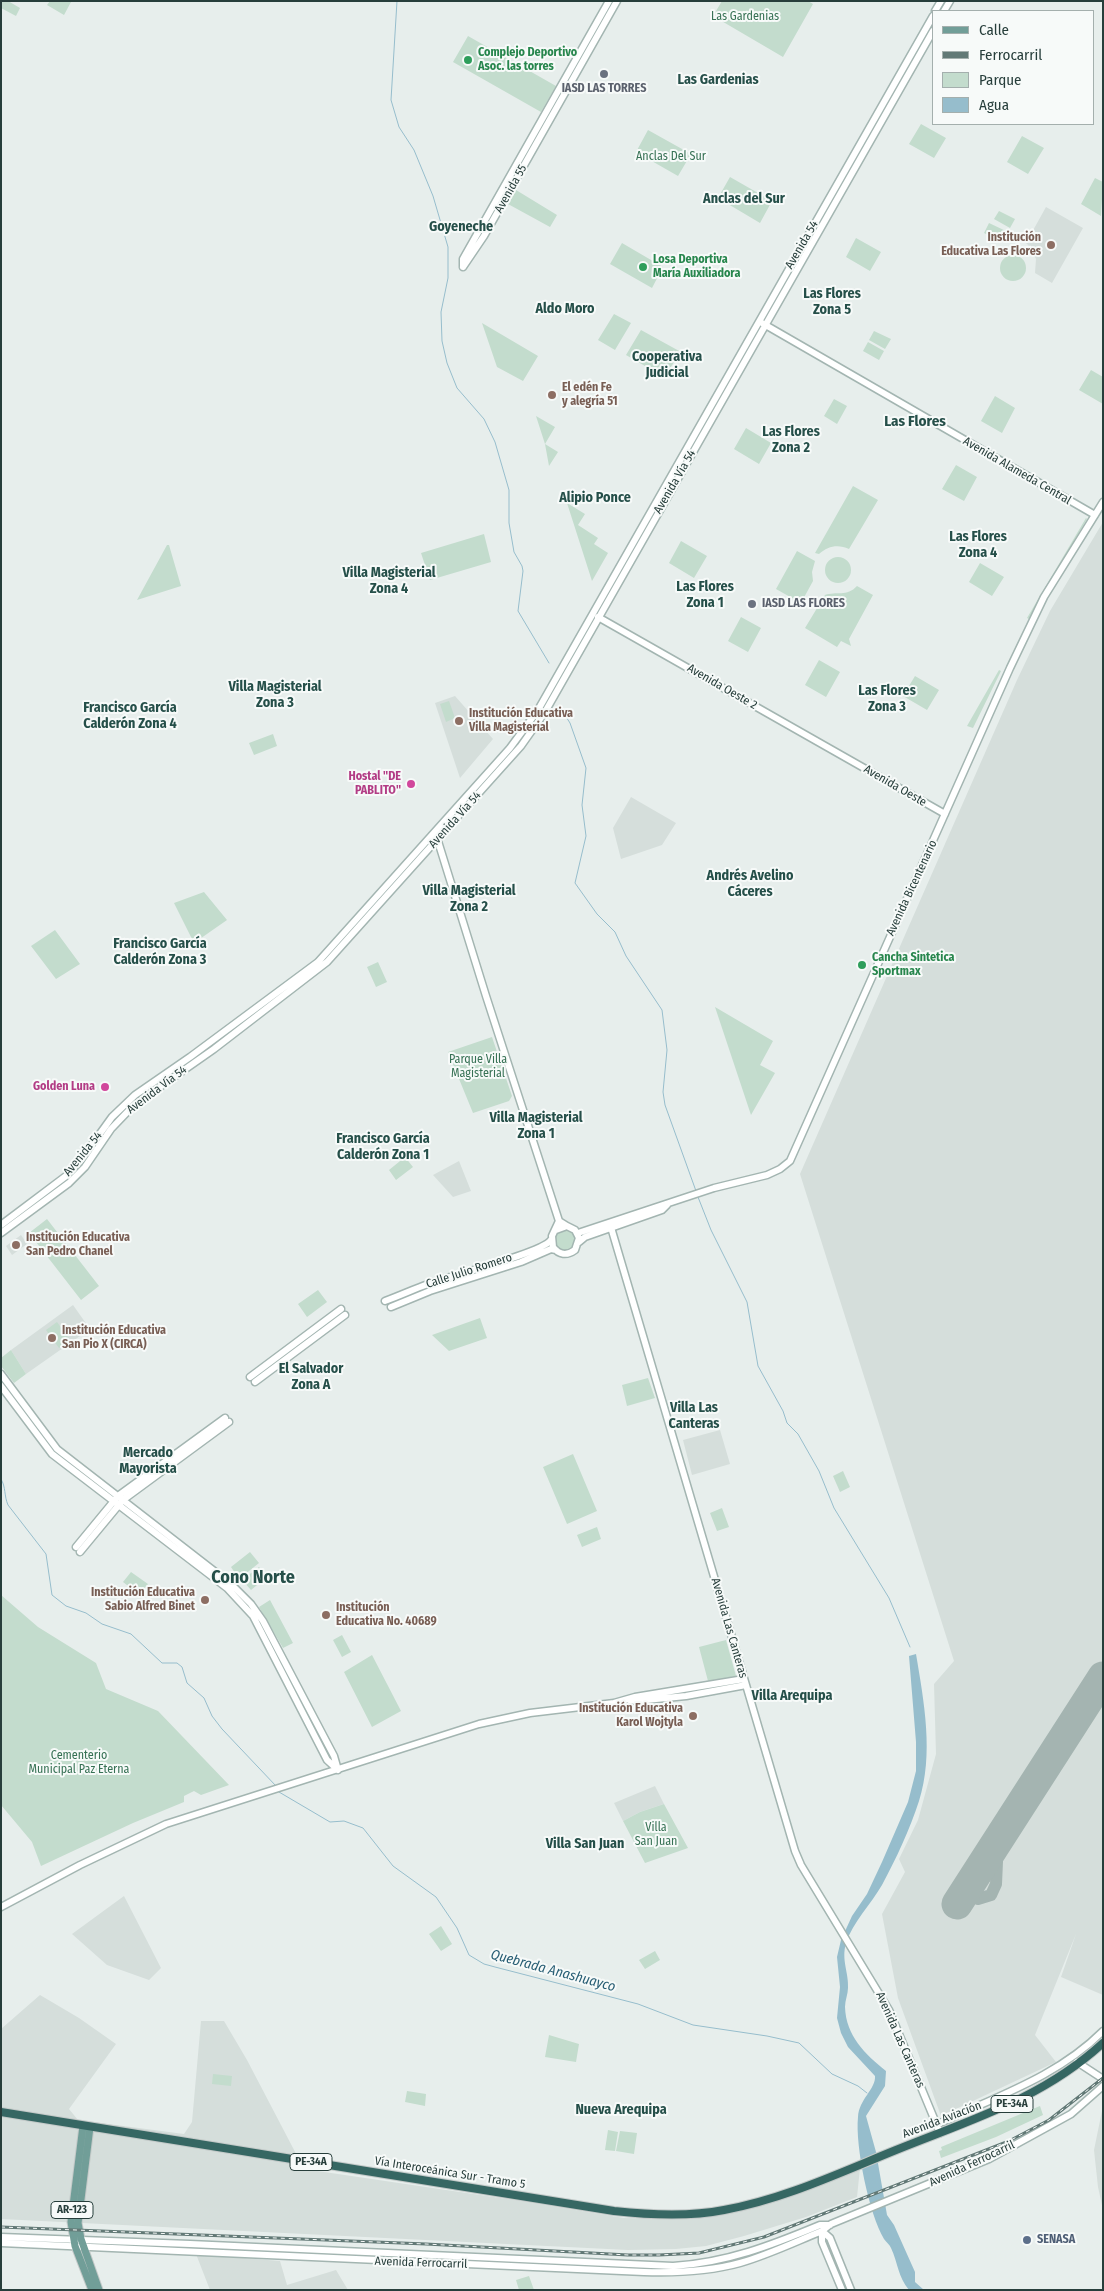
<!DOCTYPE html>
<meta charset="utf-8">
<style>
body{margin:0}
#map{position:relative;width:1104px;height:2291px;overflow:hidden;background:#e7eeec;font-family:"Fira Sans Condensed",sans-serif}
canvas{display:block}
.frame{position:absolute;inset:0;border:2px solid #273e3b;pointer-events:none}
.legend{position:absolute;left:932px;top:10px;width:162px;height:115px;box-sizing:border-box;background:#f7faf9;border:1px solid #a4afad;margin:0;padding:6px 9px;list-style:none;font-size:15px;color:#273e3b}
.legend li{display:flex;align-items:center;gap:10px;height:25px}
.legend b{width:25px;border:1px solid #a4afad}
</style>
<div id="map">
<canvas width="1104" height="2291"></canvas>
<div class="frame"></div>
<ul class="legend">
<li><b style="height:6px;background:#719e98"></b>Calle</li>
<li><b style="height:6px;background:#627976"></b>Ferrocarril</li>
<li><b style="height:14px;background:#c3dccd"></b>Parque</li>
<li><b style="height:14px;background:#96bdcc"></b>Agua</li>
</ul>
</div>
<script>
const c = document.querySelector('canvas').getContext('2d');
c.lineJoin = 'round';
function fill(path, color) { c.fillStyle = color; c.fill(path, 'evenodd'); }
function trace(path, color, width, dash) { c.strokeStyle = color; c.lineWidth = width; c.lineCap = dash ? 'butt' : 'round'; c.setLineDash(dash || []); c.stroke(path); }
function label(font, color, halo, rows, align = 'center') {
  c.font = font + ' "Fira Sans Condensed",sans-serif'; c.lineWidth = 4; c.setLineDash([]); c.textBaseline = 'middle'; c.strokeStyle = halo; c.fillStyle = color; for (const [text, x, y, turn = 0] of rows) {
    c.save(); c.translate(x, y); c.rotate((+turn || 0) * Math.PI / 180); c.textAlign = isNaN(turn) ? turn : align; if (halo) c.strokeText(text, 0, 0); c.fillText(text, 0, 0); c.restore();
  }
}
fill(new Path2D(`
 M1046,207L1083,228L1052,283L1035,273L1036,259L1030,247L1026,243Z
 M1103,522V1995L1061,1977L1076,1934L1035,2035L1056,2062L941,2116L898,1998L882,1914L905,1872L899,1859L918,1820L936,1754L934,1684L954,1661L800,1174L1017,680L1050,611Z
 M455,696L493,739L460,778L435,703Z
 M631,797L676,823L662,845L621,859L613,828Z
 M459,1161L471,1191L453,1197L433,1175Z
 M21,1235L27,1244L12,1255L6,1246Z
 M73,1305L90,1329L26,1374L11,1350Z
 M720,1430L730,1464L692,1475L683,1440Z
 M655,1786L664,1804L640,1812L623,1821L614,1803Z
 M124,1896L161,1968L149,1980L107,1965L72,1934Z
 M40,1995L79,2018L116,2044L69,2109L78,2120L184,2134L192,2122L201,2021H224L247,2060L304,2169L514,2200L624,2218L690,2219L724,2215L797,2195L860,2168L857,2197L806,2217L744,2236L706,2246L676,2249L628,2250L1,2219V2029Z
 M1103,2106V2210L1098,2187L1094,2150Z
 M196,2254L280,2261L287,2285L336,2270L348,2290H210Z`), '#d5dedb');
fill(new Path2D(`
 M1,1H8L20,8L16,16L1,8Z
 M50,1H70L71,2L64,15L47,5Z
 M722,1H808L813,4L783,57L713,16Z
 M468,36L556,86L541,112L453,62Z
 M921,124L946,138L934,158L909,144Z
 M648,130L691,154L678,176L636,152Z
 M1022,136L1044,148L1028,174L1007,162Z
 M730,177L772,201L760,223L718,198Z
 M1095,178L1103,182L1101,216L1081,204Z
 M516,190L557,215L550,227L508,204Z
 M999,211L1015,219L1010,228L994,219Z
 M989,223L1008,232L1002,242L984,233Z
 M856,238L881,252L870,271L846,257Z
 M622,243L663,267L652,288L610,264Z
 M1000 268a13 13 0 1 1 26 0a13 13 0 1 1-26 0Z
 M614,314L631,323L615,350L598,340Z
 M482,323L538,356L523,381L497,367Z
 M641,330L681,352L664,377L626,355Z
 M874,331L891,339L885,349L869,340Z
 M868,342L884,351L879,360L863,351Z
 M1091,370L1103,377V404L1079,390Z
 M995,396L1015,408L1002,433L981,421Z
 M834,399L847,406L837,424L824,416Z
 M536,416L555,427L545,444L558,452L549,466L545,444Z
 M746,428L771,443L759,464L734,449Z
 M956,465L977,477L964,501L942,489Z
 M853,486L878,500L849,549C838,544 828,546 819,554L815,553Z
 M567,503L585,514L578,525L598,538L594,544L608,553L592,581Z
 M1086,518L1087,519L1029,619L1027,618Z
 M484,534L491,562L430,580L421,553Z
 M681,541L707,556L694,578L669,563Z
 M167,545H169L181,586L137,600Z
 M797,551L815,561L812,572L813,581L801,603L776,589Z
 M825 570a13 13 0 1 1 26 0a13 13 0 1 1-26 0Z
 M980,563L1004,577L992,596L969,582Z
 M857,586L873,595L849,639L851,646L841,641L837,647L805,628L825,595C836,591 847,597 857,586Z
 M741,617L761,628L748,652L728,641Z
 M819,660L840,672L826,697L805,685Z
 M999,670L1001,671L973,728L967,726Z
 M915,676L939,690L927,710L903,696Z
 M449,701L455,718L446,722L440,704Z
 M273,734L277,746L254,755L249,743Z
 M204,892L227,920L194,943L174,903Z
 M55,930L80,964L56,979L31,946Z
 M378,962L387,982L376,987L367,967Z
 M280,992L281,995L217,1044L148,1092L146,1090Z
 M715,1007L773,1041L760,1065L775,1073L751,1115Z
 M492,1037L512,1096L509,1101L473,1113L448,1052Z
 M405,1157L413,1167L396,1180L389,1170Z
 M47,1219L99,1286L81,1300L29,1233Z
 M554 1240a11 11 0 1 1 22 0a11 11 0 1 1-22 0Z
 M318,1290L327,1302L307,1317L298,1304Z
 M480,1318L487,1338L449,1351L432,1335Z
 M57,1322L70,1340L59,1348L46,1330Z
 M11,1350L26,1374L14,1383L1,1366V1358Z
 M648,1378L655,1398L627,1406L622,1385Z
 M573,1454L597,1511L567,1524L543,1467Z
 M843,1471L850,1487L840,1492L833,1476Z
 M722,1508L729,1527L717,1531L710,1513Z
 M597,1527L601,1539L582,1547L577,1535Z
 M250,1552L259,1563L239,1579L231,1567Z
 M259,1567L267,1577L251,1590L242,1580Z
 M131,1572L148,1584L140,1595L123,1582Z
 M1,1595L38,1627L96,1663L106,1689L158,1711L229,1785L201,1795L194,1791L184,1796V1802L133,1823L41,1866L32,1842L1,1805Z
 M270,1600L293,1643L283,1648L259,1607Z
 M342,1635L351,1652L342,1657L333,1640Z
 M726,1640L736,1676L708,1681L699,1647Z
 M372,1655L401,1711L372,1727L344,1672Z
 M664,1804L688,1848L645,1863L623,1821L640,1812Z
 M441,1926L452,1944L441,1951L429,1934Z
 M655,1951L660,1960L645,1969L639,1960Z
 M549,2035L579,2044L576,2062L545,2057Z
 M213,2074L232,2076L231,2086L212,2084Z
 M407,2091L426,2094L425,2106L405,2102Z
 M1040,2106L1043,2115L996,2137L941,2158L939,2151L942,2150L941,2147Z
 M608,2130L618,2132L615,2151L605,2150Z
 M620,2131L637,2133L634,2154L616,2151Z
 M529,2276L534,2290H519L516,2280Z`), '#c3dccd');
fill(new Path2D(`
 M916,1654C924,1702 934,1754 919,1801C910,1829 896,1859 882,1885C871,1904 853,1922 846,1943C841,1960 849,1973 848,1988C848,1994 845,2000 845,2007C846,2036 865,2054 886,2071L885,2086L866,2116L876,2152L887,2215L894,2225L915,2272V2282L924,2290H909C898,2277 898,2263 891,2248C890,2245 886,2242 884,2239C869,2214 855,2146 858,2117C859,2099 876,2089 875,2076L848,2047L841,2033L837,2018L840,1987L837,1957L841,1940L852,1916L867,1894L882,1862L908,1802L916,1771V1742L909,1656Z`), '#96bdcc');
trace(new Path2D(`
 M397,1L391,100L399,127L414,150L433,196L448,247V278L441,312L442,341L447,363L457,388L484,419L495,442L509,490V523L514,552L522,566L523,571L518,611L549,663
 M561,709L570,723L586,768L582,805L586,836L575,883L597,914L615,932L626,956L662,1010L667,1050L663,1092L665,1105L696,1191
 M698,1197L711,1230L747,1302L758,1366L783,1411L787,1423L798,1434L819,1471L834,1508L889,1598L910,1647
 M1,1479C6,1487 4,1496 8,1505L46,1554L52,1595L66,1606L86,1613L102,1624L131,1634L162,1663H177L182,1667L187,1683L204,1698L212,1716L222,1729L276,1786
 M279,1792L330,1822L344,1821L363,1828L393,1866L436,1897L457,1928L469,1955L484,1964L495,1967L638,2004L693,2025L767,2036L799,2043L832,2074L858,2086L867,2093`), '#96bdcc', 1);
trace(new Path2D(`
 M986,1857C977,1867 959,1874 966,1890L978,1899L991,1895L996,1884L998,1839`), '#a4b4b1', 12);
trace(new Path2D(`
 M957,1904L1103,1677`), '#a4b4b1', 31);
const secondary = new Path2D(`
 M935,11L941,1
 M944,11L950,1
 M463,267L484,236L617,1
 M463,267V259L609,1
 M762,323L1095,515
 M598,617L945,814
 M437,838L486,996L559,1221L567,1226
 M610,1224L795,1851L801,1865L889,2010L940,2133
 M1,1225L66,1176L81,1160L112,1117L135,1095L190,1057L318,962L510,748L538,710L933,16
 M556,1230L567,1226L575,1230L579,1238L575,1250C567,1256 559,1255 553,1247L552,1236L559,1221
 M1,1233L69,1183L85,1167L111,1129L134,1105L214,1049L327,962L521,746L545,712L933,31
 M578,1233L714,1188L767,1175L780,1169L790,1161L1010,668L1044,597L1103,502
 M579,1242L585,1237L662,1210L667,1205
 M385,1301C399,1296 414,1289 428,1284C449,1276 542,1253 551,1240
 M391,1307L430,1291L521,1262L551,1249L556,1250
 M1,1374L57,1449L231,1584L251,1604L263,1621L334,1756L338,1770
 M250,1377L341,1309
 M255,1382L345,1315
 M1,1386L52,1454L227,1588L253,1616L327,1760L338,1770
 M76,1547L118,1496L225,1418
 M80,1552L123,1500L229,1422
 M629,1700L636,1701L686,1696L746,1685
 M1,1907L80,1865L166,1824L479,1724L530,1713L614,1703L635,1697L744,1679
 M1077,2062L1103,2079
 M936,2125C994,2097 1056,2078 1103,2031
 M822,2231L830,2238L851,2290
 M822,2231V2242L842,2290
 M1,2237L190,2244L673,2266C726,2263 772,2245 820,2225H830
 M1,2243L644,2272C676,2273 708,2272 740,2263C768,2255 795,2242 822,2231L831,2224L989,2159L1071,2114L1103,2086`);
const primary = new Path2D(`
 M83,2126L71,2222L75,2246L92,2290
 M90,2127L78,2223L81,2239L99,2290`);
const highway = new Path2D(`
 M1,2112L614,2211C650,2215 689,2217 724,2210C784,2199 839,2173 896,2150C970,2120 1042,2099 1103,2043`);
trace(secondary, '#a3b5b1', 9);
trace(primary, '#c3c9c8', 9);
trace(highway, '#c3c9c8', 10);
trace(secondary, '#fff', 6);
trace(primary, '#719e98', 7);
trace(highway, '#366763', 8);
const rail = new Path2D(`
 M1,2227L426,2244L628,2255H659L699,2253L764,2237L1009,2141L1049,2120L1103,2078`);
trace(rail, '#627976', 3);
trace(rail, '#f7faf9', 1, [4]);
for (const [x, y, r, color] of [
 [468,60,5,"#2e9e5b"],
 [604,74,5,"#6b7280"],
 [1051,245,5,"#8d6e63"],
 [643,267,5,"#2e9e5b"],
 [552,395,5,"#8d6e63"],
 [752,604,5,"#6b7280"],
 [459,721,5,"#8d6e63"],
 [411,784,5,"#d1479c"],
 [862,965,5,"#2e9e5b"],
 [105,1087,5,"#d1479c"],
 [16,1245,5,"#8d6e63"],
 [52,1338,5,"#8d6e63"],
 [205,1600,5,"#8d6e63"],
 [326,1615,5,"#8d6e63"],
 [693,1716,5,"#8d6e63"],
 [1027,2240,5,"#5c6f8a"]
]) { const dot = new Path2D(); dot.arc(x, y, r, 0, 2 * Math.PI); c.fillStyle = color; c.fill(dot); trace(dot, '#f7faf9', 2); }
for (const [x, y, w] of [
 [1012,2104,42],
 [311,2162,42],
 [72,2210,42]
]) { const box = new Path2D(); box.roundRect(x - w / 2, y - 8.5, w, 17, 4); c.fillStyle = '#f7faf9'; c.fill(box); trace(box, '#273e3b', 1); }
label('bold 11px', '#273e3b', null, [
 ["PE-34A",1012,2104],
 ["PE-34A",311,2162],
 ["AR-123",72,2210]
]);
label('12px', '#367154', '#f7faf9', [
 ["Las Gardenias",745,17],
 ["Anclas Del Sur",671,157],
 ["Parque Villa",478,1060],
 ["Magisterial",478,1074],
 ["Cementerio",79,1756],
 ["Municipal Paz Eterna",79,1770],
 ["Villa",656,1828],
 ["San Juan",656,1842]
]);
label('bold 12px', '#27864d', '#f7faf9', [
 ["Complejo Deportivo",478,53],
 ["Asoc. las torres",478,67],
 ["Losa Deportiva",653,260],
 ["María Auxiliadora",653,274],
 ["Cancha Sintetica",872,958],
 ["Sportmax",872,972]
], 'left');
label('bold 12px', '#5b616d', '#f7faf9', [
 ["IASD LAS TORRES",604,89],
 ["IASD LAS FLORES",762,604,"left"]
]);
label('12px', '#273e3b', '#f7faf9', [
 ["Avenida 55",511,189,-61],
 ["Avenida 54",802,245,-60],
 ["Avenida Alameda Central",1017,471,30],
 ["Avenida Vía 54",675,482,-60],
 ["Avenida Oeste 2",722,687,30],
 ["Avenida Oeste",895,786,30],
 ["Avenida Vía 54",455,820,-48],
 ["Avenida Bicentenario",912,888,-65],
 ["Avenida Vía 54",157,1090,-37],
 ["Avenida 54",83,1154,-51],
 ["Calle Julio Romero",469,1271,-18],
 ["Avenida Las Canteras",729,1628,74],
 ["Avenida Las Canteras",900,2040,66],
 ["Avenida Aviación",942,2120,-21],
 ["Avenida Ferrocarril",972,2164,-25],
 ["Vía Interoceánica Sur - Tramo 5",450,2173,9],
 ["Avenida Ferrocarril",421,2263,2]
]);
label('bold 12px', '#785e54', '#f7faf9', [
 ["Institución",1041,238,"right"],
 ["Educativa Las Flores",1041,252,"right"],
 ["El edén Fe",562,388],
 ["y alegría 51",562,402],
 ["Institución Educativa",469,714],
 ["Villa Magisterial",469,728],
 ["Institución Educativa",26,1238],
 ["San Pedro Chanel",26,1252],
 ["Institución Educativa",62,1331],
 ["San Pio X (CIRCA)",62,1345],
 ["Institución Educativa",195,1593,"right"],
 ["Sabio Alfred Binet",195,1607,"right"],
 ["Institución",336,1608],
 ["Educativa No. 40689",336,1622],
 ["Institución Educativa",683,1709,"right"],
 ["Karol Wojtyla",683,1723,"right"]
], 'left');
label('bold 12px', '#b23c85', '#f7faf9', [
 ["Hostal \"DE",401,777],
 ["PABLITO\"",401,791],
 ["Golden Luna",95,1087]
], 'right');
label('bold 12px', '#4e5e75', '#f7faf9', [
 ["SENASA",1037,2240]
], 'left');
label('bold 14px', '#254f49', '#f7faf9', [
 ["Las Gardenias",718,80],
 ["Anclas del Sur",744,199],
 ["Goyeneche",461,227],
 ["Las Flores",832,294],
 ["Zona 5",832,310],
 ["Aldo Moro",565,309],
 ["Cooperativa",667,357],
 ["Judicial",667,373],
 ["Las Flores",791,432],
 ["Zona 2",791,448],
 ["Alipio Ponce",595,498],
 ["Las Flores",978,537],
 ["Zona 4",978,553],
 ["Villa Magisterial",389,573],
 ["Zona 4",389,589],
 ["Las Flores",705,587],
 ["Zona 1",705,603],
 ["Villa Magisterial",275,687],
 ["Zona 3",275,703],
 ["Las Flores",887,691],
 ["Zona 3",887,707],
 ["Francisco García",130,708],
 ["Calderón Zona 4",130,724],
 ["Andrés Avelino",750,876],
 ["Cáceres",750,892],
 ["Villa Magisterial",469,891],
 ["Zona 2",469,907],
 ["Francisco García",160,944],
 ["Calderón Zona 3",160,960],
 ["Villa Magisterial",536,1118],
 ["Zona 1",536,1134],
 ["Francisco García",383,1139],
 ["Calderón Zona 1",383,1155],
 ["El Salvador",311,1369],
 ["Zona A",311,1385],
 ["Villa Las",694,1408],
 ["Canteras",694,1424],
 ["Mercado",148,1453],
 ["Mayorista",148,1469],
 ["Villa Arequipa",792,1696],
 ["Villa San Juan",585,1844],
 ["Nueva Arequipa",621,2110]
]);
label('italic 14px', '#285e74', '#f7faf9', [
 ["Quebrada Anashuayco",553,1971,15]
]);
label('bold 15px', '#254f49', '#f7faf9', [
 ["Las Flores",915,422]
]);
label('bold 18px', '#254f49', '#f7faf9', [
 ["Cono Norte",253,1578]
]);
</script>
